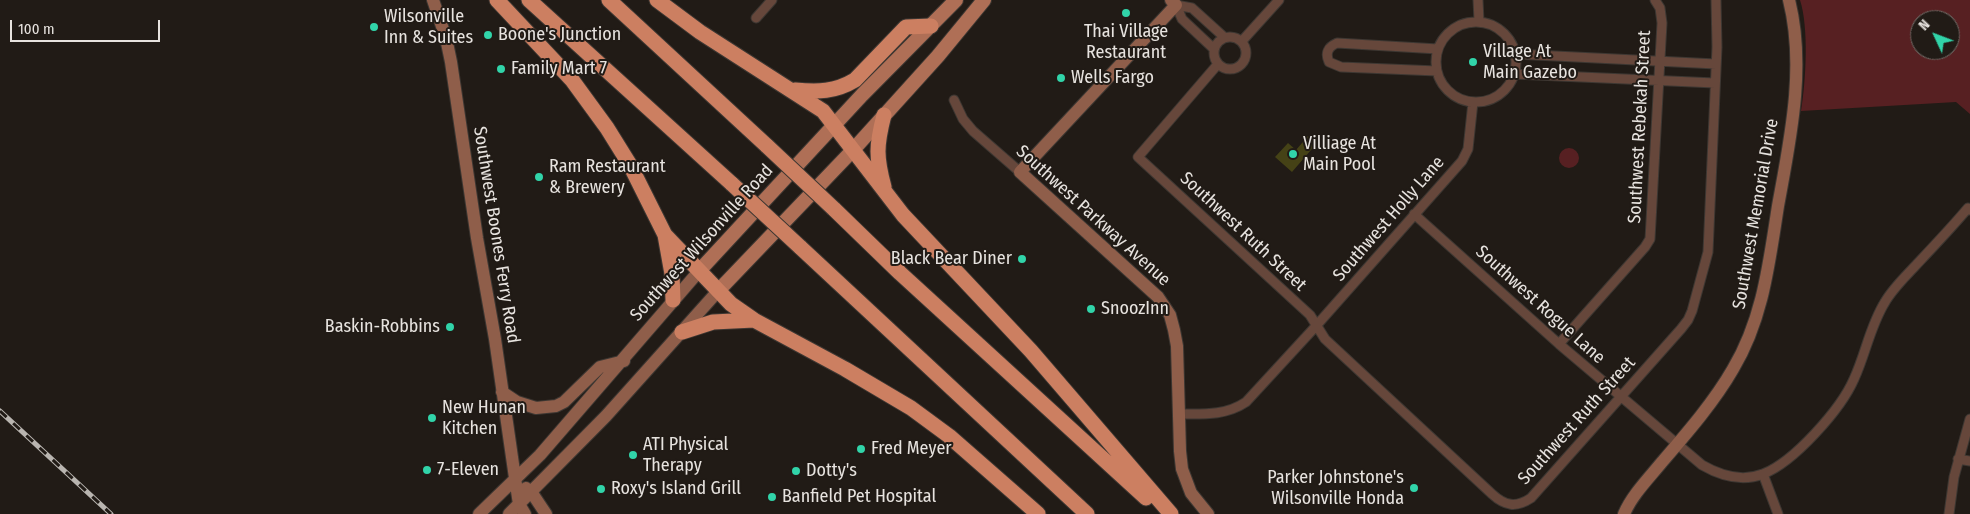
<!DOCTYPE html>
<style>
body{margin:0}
#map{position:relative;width:1970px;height:514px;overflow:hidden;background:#211b16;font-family:"Fira Sans Condensed",sans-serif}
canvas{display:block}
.north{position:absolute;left:1910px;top:10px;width:50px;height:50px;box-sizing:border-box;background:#211b16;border:1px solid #706b66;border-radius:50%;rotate:313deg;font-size:14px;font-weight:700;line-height:20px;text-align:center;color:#e7e3df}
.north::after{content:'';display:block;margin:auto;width:18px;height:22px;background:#31d4a9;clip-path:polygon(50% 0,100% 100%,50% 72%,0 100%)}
.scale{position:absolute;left:10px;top:20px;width:150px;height:22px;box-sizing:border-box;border:2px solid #e7e3df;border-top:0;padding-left:6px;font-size:15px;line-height:18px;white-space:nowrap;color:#e7e3df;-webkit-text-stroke:4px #211b16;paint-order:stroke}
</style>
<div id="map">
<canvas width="1970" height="514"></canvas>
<div class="north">N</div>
<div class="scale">100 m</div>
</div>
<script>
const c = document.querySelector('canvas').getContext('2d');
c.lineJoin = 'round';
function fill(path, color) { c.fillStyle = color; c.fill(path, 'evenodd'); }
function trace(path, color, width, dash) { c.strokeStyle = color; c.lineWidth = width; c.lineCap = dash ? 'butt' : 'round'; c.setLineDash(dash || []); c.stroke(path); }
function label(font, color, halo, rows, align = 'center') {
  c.font = font + ' "Fira Sans Condensed",sans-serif'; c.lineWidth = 4; c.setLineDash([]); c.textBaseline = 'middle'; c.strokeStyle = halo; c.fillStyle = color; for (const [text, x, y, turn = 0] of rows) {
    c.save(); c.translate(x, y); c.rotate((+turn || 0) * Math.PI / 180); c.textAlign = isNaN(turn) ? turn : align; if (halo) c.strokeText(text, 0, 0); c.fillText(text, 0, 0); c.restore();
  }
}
fill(new Path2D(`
 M1800,0H1970V114L1956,102L1801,111C1806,81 1809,28 1800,0ZM1920,20H1950V50H1920Z
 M1559 158a10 10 0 1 1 20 0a10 10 0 1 1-20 0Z`), '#572022');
fill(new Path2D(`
 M1308,136L1317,143L1292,172L1275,157L1288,143L1296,150Z`), '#454216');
const street = new Path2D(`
 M1478,0L1479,21
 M1176,5L1192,8L1224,37
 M1176,5L1182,19L1214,49
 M756,18L772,0
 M1436 62a40 40 0 1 1 80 0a40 40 0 1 1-80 0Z
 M1214 53a16 16 0 1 1 32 0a16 16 0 1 1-32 0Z
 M1242,41L1279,0
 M1515,54L1716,64
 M1218,64L1138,157L1310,315L1325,339L1492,494C1505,506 1516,508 1531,498L1681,329L1688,320L1692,311L1708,252L1717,47L1716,0
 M1437,71L1341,67L1329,62C1325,53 1328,47 1337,43L1438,49
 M1514,74L1715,83
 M954,100L963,119L973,131L1020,172
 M1414,214L1559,344L1702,465C1721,476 1742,482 1763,474C1794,462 1841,409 1854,379C1866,353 1870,326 1885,302C1893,288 1906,276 1917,264C1934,246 1952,227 1968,208L1970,210
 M1559,344L1645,247L1650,239L1662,23L1660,8L1655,0
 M1178,414C1203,414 1225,416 1246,402L1316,326L1462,161L1468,149L1473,102
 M1958,459L1970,461
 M1763,474L1778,514
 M1949,514L1954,477L1970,419`);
const secondary = new Path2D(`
 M433,0L446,38L451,62L477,238L495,339L515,478L519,504L525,514
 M1171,0L1176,5L1020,172L1158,297L1170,315L1174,330L1177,346L1180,451L1182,469L1191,493L1208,514
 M502,392L517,402L536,408L556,406L564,402L600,367L624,361
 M526,488L532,493L546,514
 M479,514L540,455L700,270
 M509,514L606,416L718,291
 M1624,514C1632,495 1649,478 1662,462C1687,433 1714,402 1733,369C1763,319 1769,263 1778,206C1790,140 1806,67 1789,0`);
const primary = new Path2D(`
 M700,270L862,95L956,0
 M718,291L853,150L938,56L984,0`);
const highway = new Path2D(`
 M497,0L572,80L607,128L630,165L665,235L672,274L673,300
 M529,0L732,184
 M609,0L767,146
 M657,0L700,32L823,111L903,215L1031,351L1171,514
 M795,90C818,92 835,92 855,80L906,27L931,26
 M884,187C876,157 876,146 884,115
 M834,209L900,273L1146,498
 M665,235L731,304L754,320L845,369L911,408L949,436L1038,514
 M800,247L1087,514
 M682,332L713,322L754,320`);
trace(street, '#3d3732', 11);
trace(secondary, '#3d3732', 14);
trace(primary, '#3d3732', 16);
trace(highway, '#3d3732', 17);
trace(street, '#66473b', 9);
trace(secondary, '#8f5e4a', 12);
trace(primary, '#af6f56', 14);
trace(highway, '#cc7f61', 15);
const rail = new Path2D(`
 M0,411L111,514`);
trace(rail, '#b9b5b0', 5);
trace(rail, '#211b16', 3, [9]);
const highwayBridge = new Path2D(`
 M767,146L834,209
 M732,184L800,247`);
trace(highwayBridge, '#3d3732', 17, []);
trace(highwayBridge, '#cc7f61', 15);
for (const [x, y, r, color] of [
 [1126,13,5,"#31d4a9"],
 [374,27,5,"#31d4a9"],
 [488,35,5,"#31d4a9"],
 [1473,62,5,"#31d4a9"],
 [501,69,5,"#31d4a9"],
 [1061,78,5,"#31d4a9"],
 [1293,154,5,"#31d4a9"],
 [539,177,5,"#31d4a9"],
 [1022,259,5,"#31d4a9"],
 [1091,309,5,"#31d4a9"],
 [450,327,5,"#31d4a9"],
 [432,418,5,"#31d4a9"],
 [861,449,5,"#31d4a9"],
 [633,455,5,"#31d4a9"],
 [427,470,5,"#31d4a9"],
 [796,471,5,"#31d4a9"],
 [1414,488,5,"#31d4a9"],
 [601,489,5,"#31d4a9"],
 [772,497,5,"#31d4a9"]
]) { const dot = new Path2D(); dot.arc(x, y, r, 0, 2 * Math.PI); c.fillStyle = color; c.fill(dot); trace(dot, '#211b16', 2); }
label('18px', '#e7e3df', '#211b16', [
 ["Wilsonville",384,17],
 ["Inn & Suites",384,38],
 ["Thai Village",1126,32,"center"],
 ["Restaurant",1126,53,"center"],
 ["Boone's Junction",498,35],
 ["Village At",1483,52],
 ["Main Gazebo",1483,73],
 ["Family Mart 7",511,69],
 ["Wells Fargo",1071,78],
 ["Villiage At",1303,144],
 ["Main Pool",1303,165],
 ["Ram Restaurant",549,167],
 ["& Brewery",549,188],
 ["Black Bear Diner",1012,259,"right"],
 ["SnoozInn",1101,309],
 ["Baskin-Robbins",440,327,"right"],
 ["New Hunan",442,408],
 ["Kitchen",442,429],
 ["ATI Physical",643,445],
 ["Therapy",643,466],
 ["Fred Meyer",871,449],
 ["7-Eleven",437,470],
 ["Dotty's",806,471],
 ["Parker Johnstone's",1404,478,"right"],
 ["Wilsonville Honda",1404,499,"right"],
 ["Roxy's Island Grill",611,489],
 ["Banfield Pet Hospital",782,497]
], 'left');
label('18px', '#e7e3df', '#211b16', [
 ["Southwest Rebekah Street",1640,127,-87],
 ["Southwest Memorial Drive",1756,214,-80],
 ["Southwest Parkway Avenue",1093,216,42],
 ["Southwest Holly Lane",1389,219,-49],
 ["Southwest Ruth Street",1243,232,43],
 ["Southwest Boones Ferry Road",496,235,81],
 ["Southwest Wilsonville Road",702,243,-48],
 ["Southwest Rogue Lane",1540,305,42],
 ["Southwest Ruth Street",1577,421,-48]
]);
</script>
